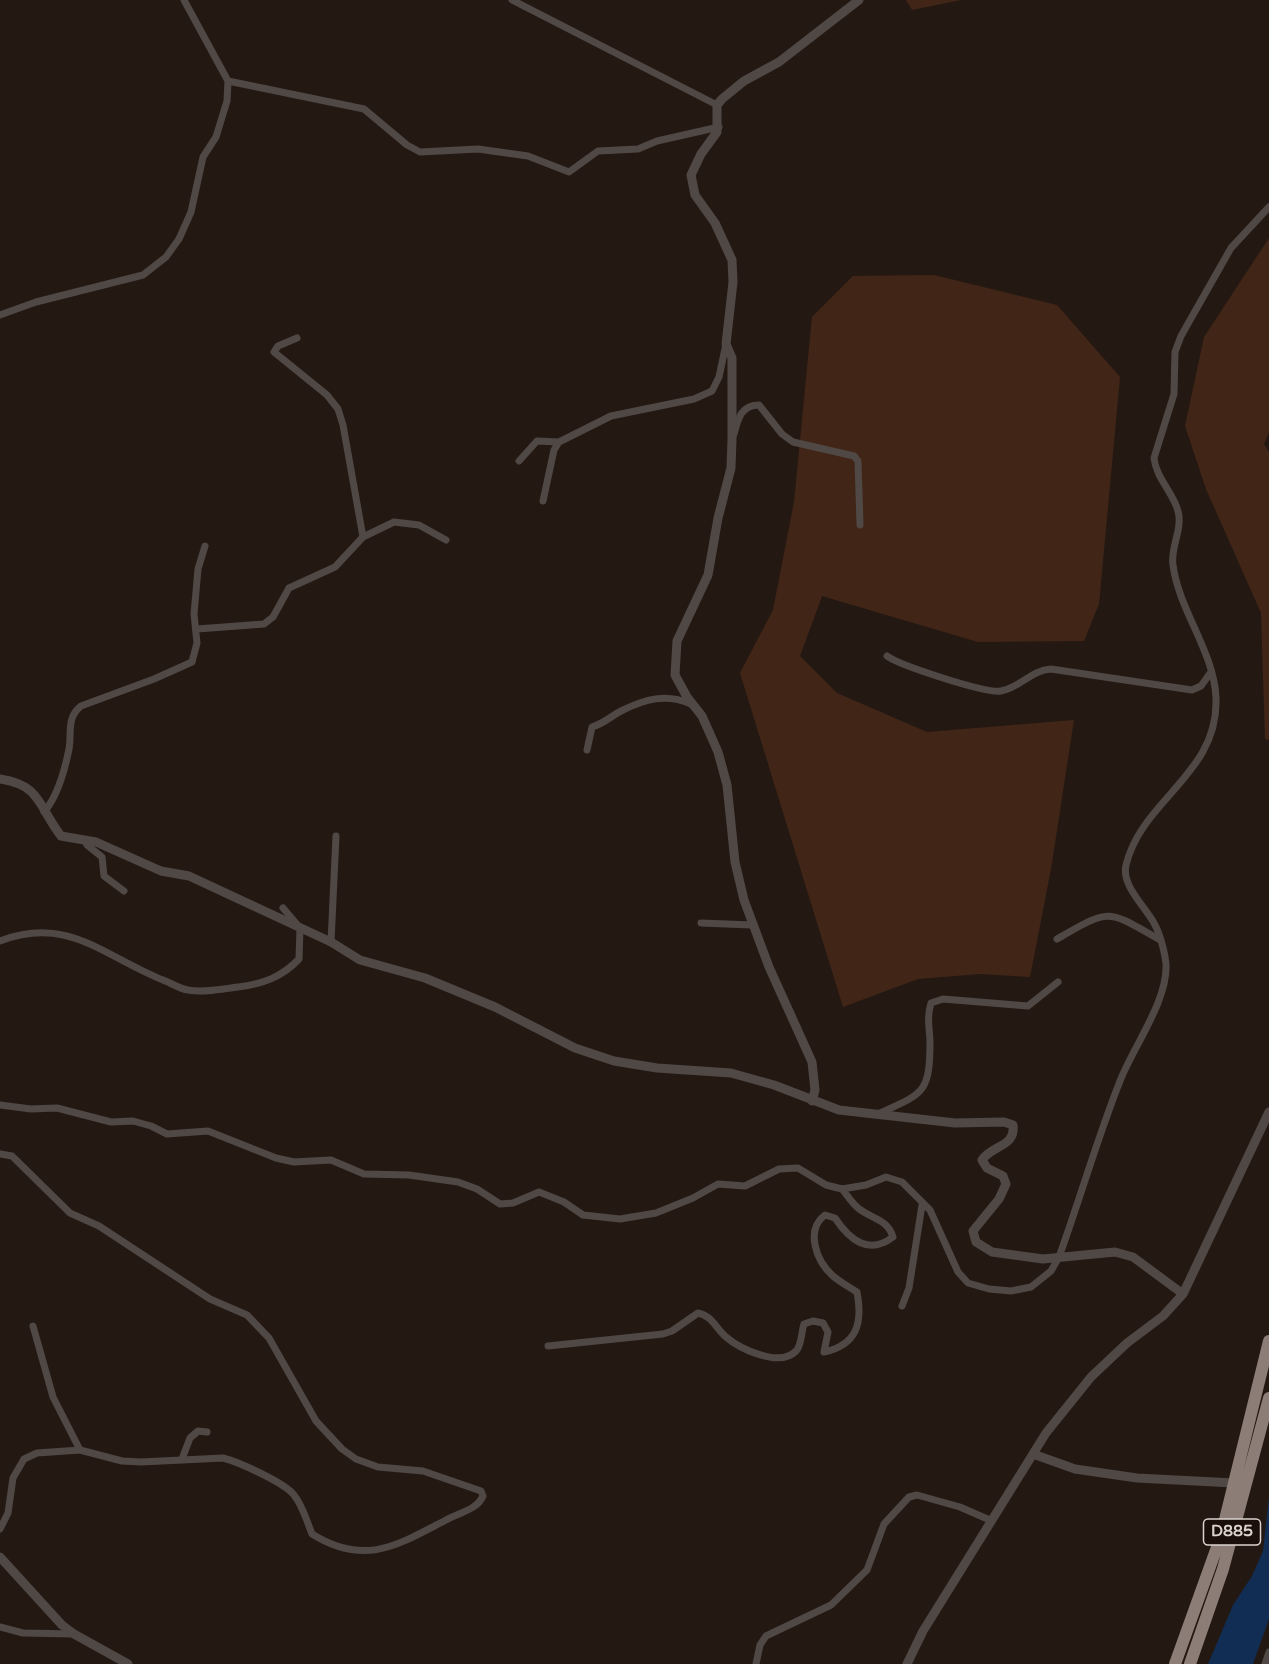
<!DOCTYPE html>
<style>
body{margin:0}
canvas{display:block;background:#241812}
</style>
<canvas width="1269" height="1664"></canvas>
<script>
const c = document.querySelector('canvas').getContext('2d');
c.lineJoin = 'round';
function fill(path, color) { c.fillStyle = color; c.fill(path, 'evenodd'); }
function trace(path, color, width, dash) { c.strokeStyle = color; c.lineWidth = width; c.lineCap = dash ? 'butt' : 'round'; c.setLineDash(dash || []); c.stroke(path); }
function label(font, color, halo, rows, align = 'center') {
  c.font = font + ' "Varela Round",sans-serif'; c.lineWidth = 6; c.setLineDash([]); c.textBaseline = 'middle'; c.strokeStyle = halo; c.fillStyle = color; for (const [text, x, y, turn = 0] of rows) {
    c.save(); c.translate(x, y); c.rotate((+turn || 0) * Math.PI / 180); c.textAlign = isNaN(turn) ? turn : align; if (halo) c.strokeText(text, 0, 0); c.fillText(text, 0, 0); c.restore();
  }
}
fill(new Path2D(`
 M906,0H961L912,10Z
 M1269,238V432L1264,444L1269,452V740L1265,739L1261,613L1206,489L1185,426L1204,337Z
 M934,275L1057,305L1120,377L1099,604L1084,641L978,642L822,596L800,656L837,693L927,732L1074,720L1051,869L1030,977L980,974L918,979L843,1007L740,673L773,610L794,502L812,317L853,276Z`), '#412517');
fill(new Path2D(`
 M1269,1496V1619L1253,1664H1208L1233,1605L1252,1576L1263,1551Z`), '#112d53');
trace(new Path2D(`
 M512,0L717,105
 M228,81L364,109L407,145L420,152L478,149L528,156L569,172L598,151L638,149L657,141L719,127
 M0,315L36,302L143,275L166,257L179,239L191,212L203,157L216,137L227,101L228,81L184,0
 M297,338L278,346L274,352L327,395L338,409L343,425L363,537
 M734,434C738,419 741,405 759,405L782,434L793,442L854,456L858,461L860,525
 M519,461L537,441L559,442L611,416L694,399L712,391L719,377L726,344
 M543,501L554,450L559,442
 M197,629L264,624L273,617L289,588L335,567L363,537L394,522L419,525L446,540
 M887,656C899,665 986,694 1001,691C1020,688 1031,670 1051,669L1192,690L1201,686L1211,672
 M587,750L592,727C605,723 611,716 621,711C645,699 666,693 691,704
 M44,812C58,796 65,769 69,749C72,732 66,718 81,706L154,679L192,662L197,643L194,614L198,569L205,546
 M85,840L87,845L102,857L104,876L124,891
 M701,923L752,925
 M1057,939C1111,908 1106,909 1160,940
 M0,941C68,915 103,956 163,980C171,983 180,989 188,990C204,993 222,989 238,987C263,984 282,977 299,959L300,928L283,908
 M331,942L336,836
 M0,1105L31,1109L57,1108L111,1122L133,1121L151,1126L167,1134L208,1131L276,1158L294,1162L331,1160L364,1174L409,1175L458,1182L477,1189L500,1204L513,1203L539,1192L564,1202L583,1215L620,1219L656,1213L693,1198L718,1184L745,1186L779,1169L798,1168L826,1185L842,1189L866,1185L886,1177L902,1182L930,1210L958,1272L968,1283L989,1289L1011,1291L1031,1287L1051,1271L1059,1257C1080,1199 1097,1139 1120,1081C1133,1047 1168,1001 1166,964C1165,953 1160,934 1155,925C1146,907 1121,886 1126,865C1142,799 1219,774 1216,698C1214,651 1179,611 1173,565C1170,548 1183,529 1178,511C1173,492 1156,478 1154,458L1174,394L1175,352L1181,336L1231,248L1269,207
 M878,1114C924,1093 930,1094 930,1040C929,1026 927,1016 931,1003L943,999L1028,1006L1058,982
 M0,1154L12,1156L70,1213L99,1226L210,1299L247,1315L269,1338L316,1421L342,1449L356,1459L378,1467L423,1471L481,1491L483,1496C477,1510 458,1513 446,1520C398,1545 365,1567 312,1534C307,1522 303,1506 294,1495C285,1483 239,1462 223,1458L141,1462L122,1461L80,1450L37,1453L24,1459L13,1478L8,1513L0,1529
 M902,1306L909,1288L922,1205
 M33,1326L53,1397L80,1450
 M548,1346L663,1334L672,1331L698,1313C712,1316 715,1327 726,1337C740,1349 780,1368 796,1351C802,1345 801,1333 804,1324L813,1321L823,1323L828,1332L824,1352C857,1345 863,1323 857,1292C849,1287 840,1282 833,1276C816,1261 805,1230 825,1215L835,1218C849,1239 868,1256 893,1237C887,1218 871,1219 858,1208C852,1203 847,1195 842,1189
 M182,1459L190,1438L198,1431L207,1432
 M0,1627L23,1633L74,1634
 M756,1664L760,1645L766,1636L831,1605L867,1570L884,1524L909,1497L917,1495L960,1507L992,1521
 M1265,1664L1269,1652`), '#4f4845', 7);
trace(new Path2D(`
 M0,779C41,785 38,806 61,836L96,842L161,871L189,876L331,942L360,960L425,978L495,1007L575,1048L614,1061L657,1068L731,1073L774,1085L839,1110L955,1123L1004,1122L1013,1125C1016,1147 992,1145 982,1160L987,1168L1003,1176L1006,1184L999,1199L973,1231L976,1242L992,1252L1043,1259L1115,1252L1133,1257L1183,1294
 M812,1101L815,1090L812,1062L769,967L744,900L735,862L727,785L718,752L702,716L687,697L675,675L677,641L708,575L718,518L731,468L732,439V358L726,344L733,282L732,260L715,223L695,195L691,175L701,154L717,132V105L722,99L744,81L779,62L859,0
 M1033,1454L1075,1469L1137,1478L1234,1483
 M0,1557L62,1625L74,1634L128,1664
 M907,1664L923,1631L1046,1433L1091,1377L1127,1343L1163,1316L1183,1294L1269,1112`), '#4f4845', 9);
trace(new Path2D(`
 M1175,1664L1221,1536L1269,1341
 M1190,1664L1223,1569L1269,1398`), '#8c7e77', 12);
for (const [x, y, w] of [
 [1232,1532,57]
]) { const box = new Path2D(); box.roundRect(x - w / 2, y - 13, w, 26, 4.5); c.fillStyle = '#1a0f0a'; c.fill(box); trace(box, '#dbd2ce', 1.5); }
label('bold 16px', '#dbd2ce', null, [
 ["D885",1232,1532]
]);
</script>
